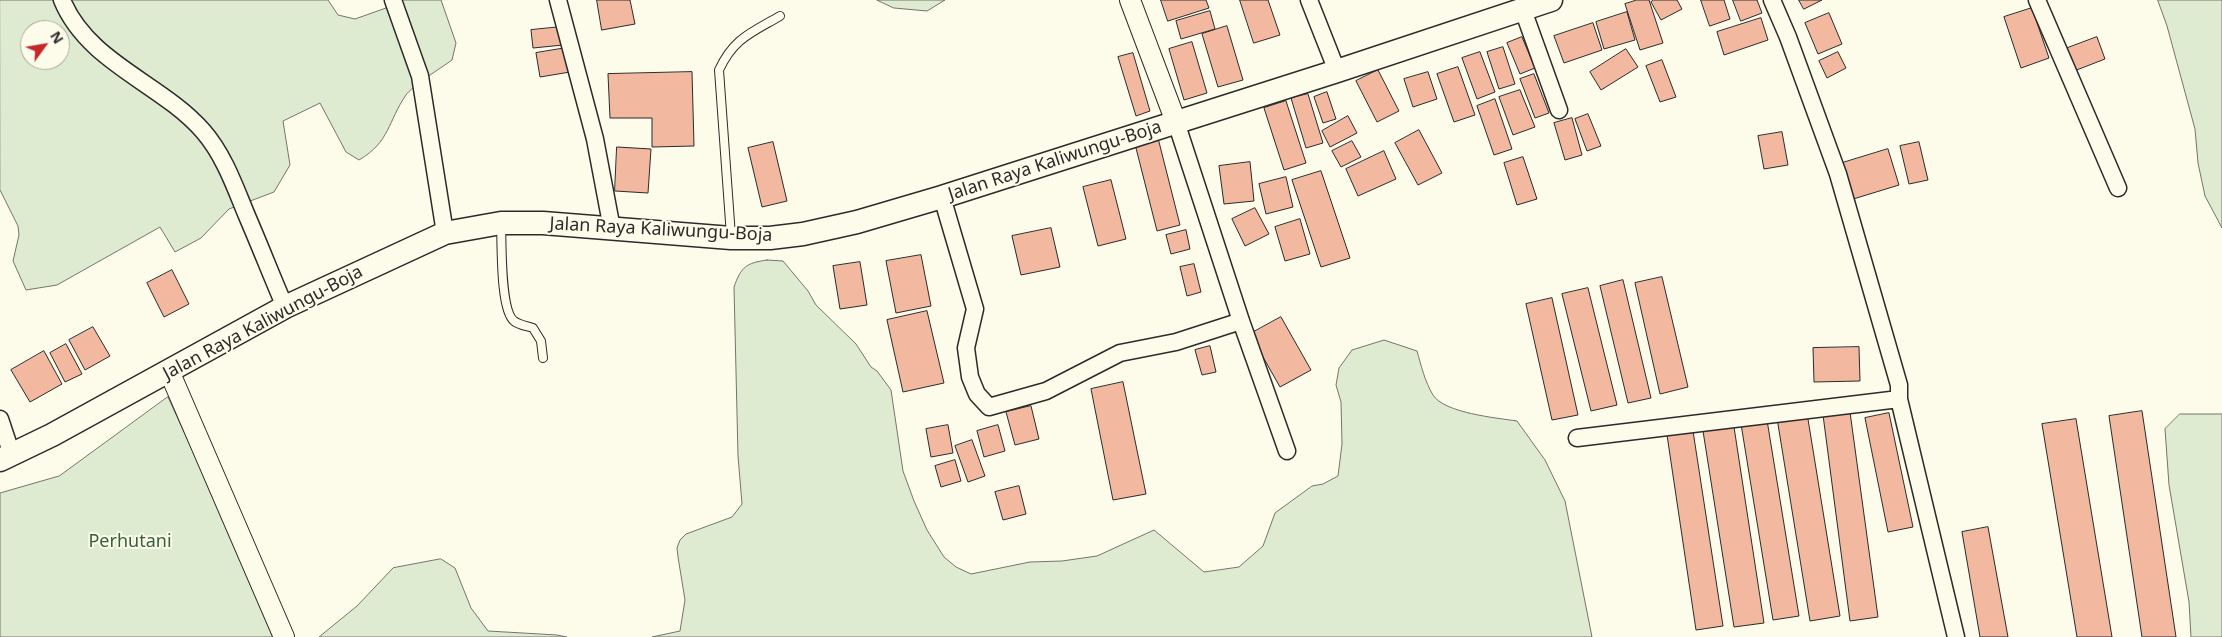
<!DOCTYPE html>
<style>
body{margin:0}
#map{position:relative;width:2222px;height:637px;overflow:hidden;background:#fdfbea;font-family:"Noto Sans",sans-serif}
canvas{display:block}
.north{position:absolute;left:20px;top:20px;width:50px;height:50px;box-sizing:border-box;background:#fdfbea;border:1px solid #a9a89e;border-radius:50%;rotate:58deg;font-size:14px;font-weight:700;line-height:20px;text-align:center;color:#2b2b2b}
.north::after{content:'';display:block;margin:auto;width:18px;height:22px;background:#c62828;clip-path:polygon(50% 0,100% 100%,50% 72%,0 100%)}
</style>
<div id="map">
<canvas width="2222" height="637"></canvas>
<div class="north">N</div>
</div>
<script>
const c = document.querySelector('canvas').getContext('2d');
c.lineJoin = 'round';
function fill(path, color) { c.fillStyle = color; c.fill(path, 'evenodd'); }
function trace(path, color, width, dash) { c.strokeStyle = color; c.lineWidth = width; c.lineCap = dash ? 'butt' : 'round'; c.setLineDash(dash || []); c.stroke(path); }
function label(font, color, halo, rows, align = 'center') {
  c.font = font + ' "Noto Sans",sans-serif'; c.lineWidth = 4; c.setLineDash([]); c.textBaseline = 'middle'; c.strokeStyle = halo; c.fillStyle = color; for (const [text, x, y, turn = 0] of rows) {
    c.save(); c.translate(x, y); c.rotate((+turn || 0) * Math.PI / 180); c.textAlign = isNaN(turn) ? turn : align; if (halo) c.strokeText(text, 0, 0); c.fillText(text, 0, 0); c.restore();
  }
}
const green = new Path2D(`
 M0,0H328L338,15L355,19L386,8L390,0H441L456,43L452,60C441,68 412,86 406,95C388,121 390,142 359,160L346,152L320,103L283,121L290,165L274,192L229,209L201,238L175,252L160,227L57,285L26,290L13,261L19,235L18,226L0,190ZM30,30H60V60H30Z
 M877,0H945L927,11L894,8Z
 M2158,0H2222V228L2205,196L2198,163L2195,129L2167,26Z
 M767,260L783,261L808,291L816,305L856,344L871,367L877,371L891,390L903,471L914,501L927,530L944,557L956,567L971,574L1030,562L1062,561L1097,556L1154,530L1204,572L1239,567L1263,546L1275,513L1312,486L1323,484L1338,476L1342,444L1341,402L1336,385L1339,368L1352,350L1384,340L1417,351C1421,365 1425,382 1433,395C1444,413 1497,418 1517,421L1545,460L1565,501L1592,637H652L680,631L685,600L678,557L677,548L680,540L686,534L732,517L742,504L738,456L734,287C741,267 746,263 767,260Z
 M168,397L278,637H0V493L59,476Z
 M2180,414H2222V637H2191L2189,602L2169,485L2165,429Z
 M441,559L455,568L471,608L488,631L557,635L567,637H319L357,606L393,568Z`);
fill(green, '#deebd1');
trace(green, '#74746e', 1);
const building = new Path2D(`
 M597,0H630L635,24L602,30Z
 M1161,0H1206L1209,8L1168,21Z
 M1240,0H1268L1280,35L1254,43Z
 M1637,0H1649L1663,43L1640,50L1625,4Z
 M1654,0H1677L1682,9L1661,20L1651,2Z
 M1701,0H1724L1730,19L1710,26Z
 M1733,0H1757L1762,13L1741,21Z
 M1799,0H1822L1804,9Z
 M2032,8L2049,58L2021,68L2004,17Z
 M1210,11L1215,29L1181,39L1176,21Z
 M1627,12L1635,40L1604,49L1596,22Z
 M1829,13L1842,44L1818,54L1805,23Z
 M1761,18L1768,40L1724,55L1717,32Z
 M1593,23L1602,50L1564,63L1554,36Z
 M1227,26L1243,80L1218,87L1202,34Z
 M561,27L563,45L533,48L531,30Z
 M1522,37L1535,68L1520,74L1507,43Z
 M2097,37L2105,59L2074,71L2065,49Z
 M1192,42L1207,93L1184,100L1169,49Z
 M1503,47L1515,84L1499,89L1487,52Z
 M566,48L570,72L540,77L536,53Z
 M1626,49L1638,67L1601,90L1590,72Z
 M1480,52L1495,92L1477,99L1462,58Z
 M1838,52L1846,68L1827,78L1819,61Z
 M1133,53L1150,111L1136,116L1118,57Z
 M1662,60L1676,97L1660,102L1646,66Z
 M1458,67L1475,115L1454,122L1437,74Z
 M1378,70L1399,111L1377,122L1356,81Z
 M692,72L694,146L652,147V118H610L608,74Z
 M1428,72L1437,99L1413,107L1404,79Z
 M1534,74L1549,113L1535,118L1520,79Z
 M1520,90L1535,127L1513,135L1499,97Z
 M1327,92L1336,119L1323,123L1314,97Z
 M1308,94L1323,143L1306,148L1291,98Z
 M1495,99L1512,149L1494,155L1477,106Z
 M1286,101L1306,163L1284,170L1264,108Z
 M1588,114L1601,146L1587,151L1575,119Z
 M1348,116L1357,133L1330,147L1322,131Z
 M1572,118L1582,155L1565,160L1554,123Z
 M1419,130L1442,173L1418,185L1395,143Z
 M1782,132L1788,165L1764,169L1758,136Z
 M1158,138L1180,225L1157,231L1135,144Z
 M1352,141L1361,157L1341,167L1332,151Z
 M773,142L787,201L762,207L748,148Z
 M1919,142L1928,180L1909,184L1900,146Z
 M617,147L651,149L648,193L615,191Z
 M1888,149L1899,185L1850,200L1839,164Z
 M1384,151L1396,179L1358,196L1346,169Z
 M1523,157L1537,199L1517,205L1504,163Z
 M1250,162L1254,201L1224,204L1219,166Z
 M1321,171L1350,258L1321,267L1292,180Z
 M1286,177L1293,207L1266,214L1259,184Z
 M1111,180L1126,239L1098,246L1083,187Z
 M1255,208L1269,234L1245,246L1232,219Z
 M1300,219L1310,254L1285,261L1275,227Z
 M1051,228L1060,267L1021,275L1012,236Z
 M1186,230L1190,249L1171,254L1166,235Z
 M921,255L931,306L896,313L886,261Z
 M860,262L867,305L840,309L833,266Z
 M1194,264L1201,292L1187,296L1180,267Z
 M172,270L189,304L164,317L147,283Z
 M1662,277L1688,387L1660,394L1635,283Z
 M1623,280L1651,398L1628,403L1600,286Z
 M1588,288L1617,405L1591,411L1562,294Z
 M1552,298L1578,415L1552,420L1526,304Z
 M927,311L944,383L903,392L887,320Z
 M1281,317L1311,370L1280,387L1250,334Z
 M93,327L110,356L85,370L69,340Z
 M66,344L82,374L65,382L50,353Z
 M1210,346L1216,372L1202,375L1195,350Z
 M1859,347L1860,381L1814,382L1813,348Z
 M44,351L62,384L30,402L11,370Z
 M1123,382L1146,494L1113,500L1091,389Z
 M1031,406L1039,439L1015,445L1006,412Z
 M2142,411L2176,637H2142L2109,416Z
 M1850,412L1878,617L1850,621L1823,415Z
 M1807,413L1840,616L1810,621L1777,418Z
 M1889,413L1913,527L1888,532L1865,418Z
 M2076,419L2112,637H2077L2042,424Z
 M1767,420L1799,616L1773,620L1741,424Z
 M948,425L953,453L931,457L926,429Z
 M998,425L1005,451L984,457L977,431Z
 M1734,427L1764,623L1734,627L1703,431Z
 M1693,431L1723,626L1696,630L1667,435Z
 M972,440L985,476L968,482L955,446Z
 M955,460L961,481L941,487L935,466Z
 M1019,486L1026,514L1003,520L995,492Z
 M1988,527L2008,637H1980L1962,532Z`);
fill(building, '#f2b8a0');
trace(building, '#2b2b2b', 1);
const service = new Path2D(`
 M501,225C502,243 500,310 514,321C519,325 527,326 533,328L541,341L543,358
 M731,236L719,70C734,38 751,33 780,16`);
const minor = new Path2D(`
 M62,0C88,63 161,83 203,131C224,155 235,187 247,216C260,246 272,277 285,307
 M393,0L420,76L445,233
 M558,0L595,139L612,229
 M1309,0L1337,71
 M1772,0L1788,37L1838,174L1899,385V399L1956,637
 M2037,0L2118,188
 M1523,10L1559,110
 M1176,122L1241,321L1287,451
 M942,197L975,309L966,348L970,377L977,394L989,407L1046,391L1120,353L1176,342L1241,321
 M0,419L12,455
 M1577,438L1899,399`);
const tertiary = new Path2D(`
 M1130,0L1176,122
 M169,371L284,637`);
const secondary = new Path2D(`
 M0,460L52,435L285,307L445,233L501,223H543L731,238H770L803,234L857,222L942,197L1337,71L1551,0`);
trace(service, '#2b2b2b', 10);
trace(minor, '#2b2b2b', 19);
trace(tertiary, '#2b2b2b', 22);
trace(secondary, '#2b2b2b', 25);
trace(service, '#fdfbea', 8);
trace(minor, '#fdfbea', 16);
trace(tertiary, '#fdfbea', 20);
trace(secondary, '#fdfbea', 22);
label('18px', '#2b2b2b', '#fdfbea', [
 ["Jalan Raya Kaliwungu-Boja",1055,161,-18],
 ["Jalan Raya Kaliwungu-Boja",661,230,3],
 ["Jalan Raya Kaliwungu-Boja",263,323,-28]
]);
label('18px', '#34623c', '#fdfbea', [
 ["Perhutani",130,542]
]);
</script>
